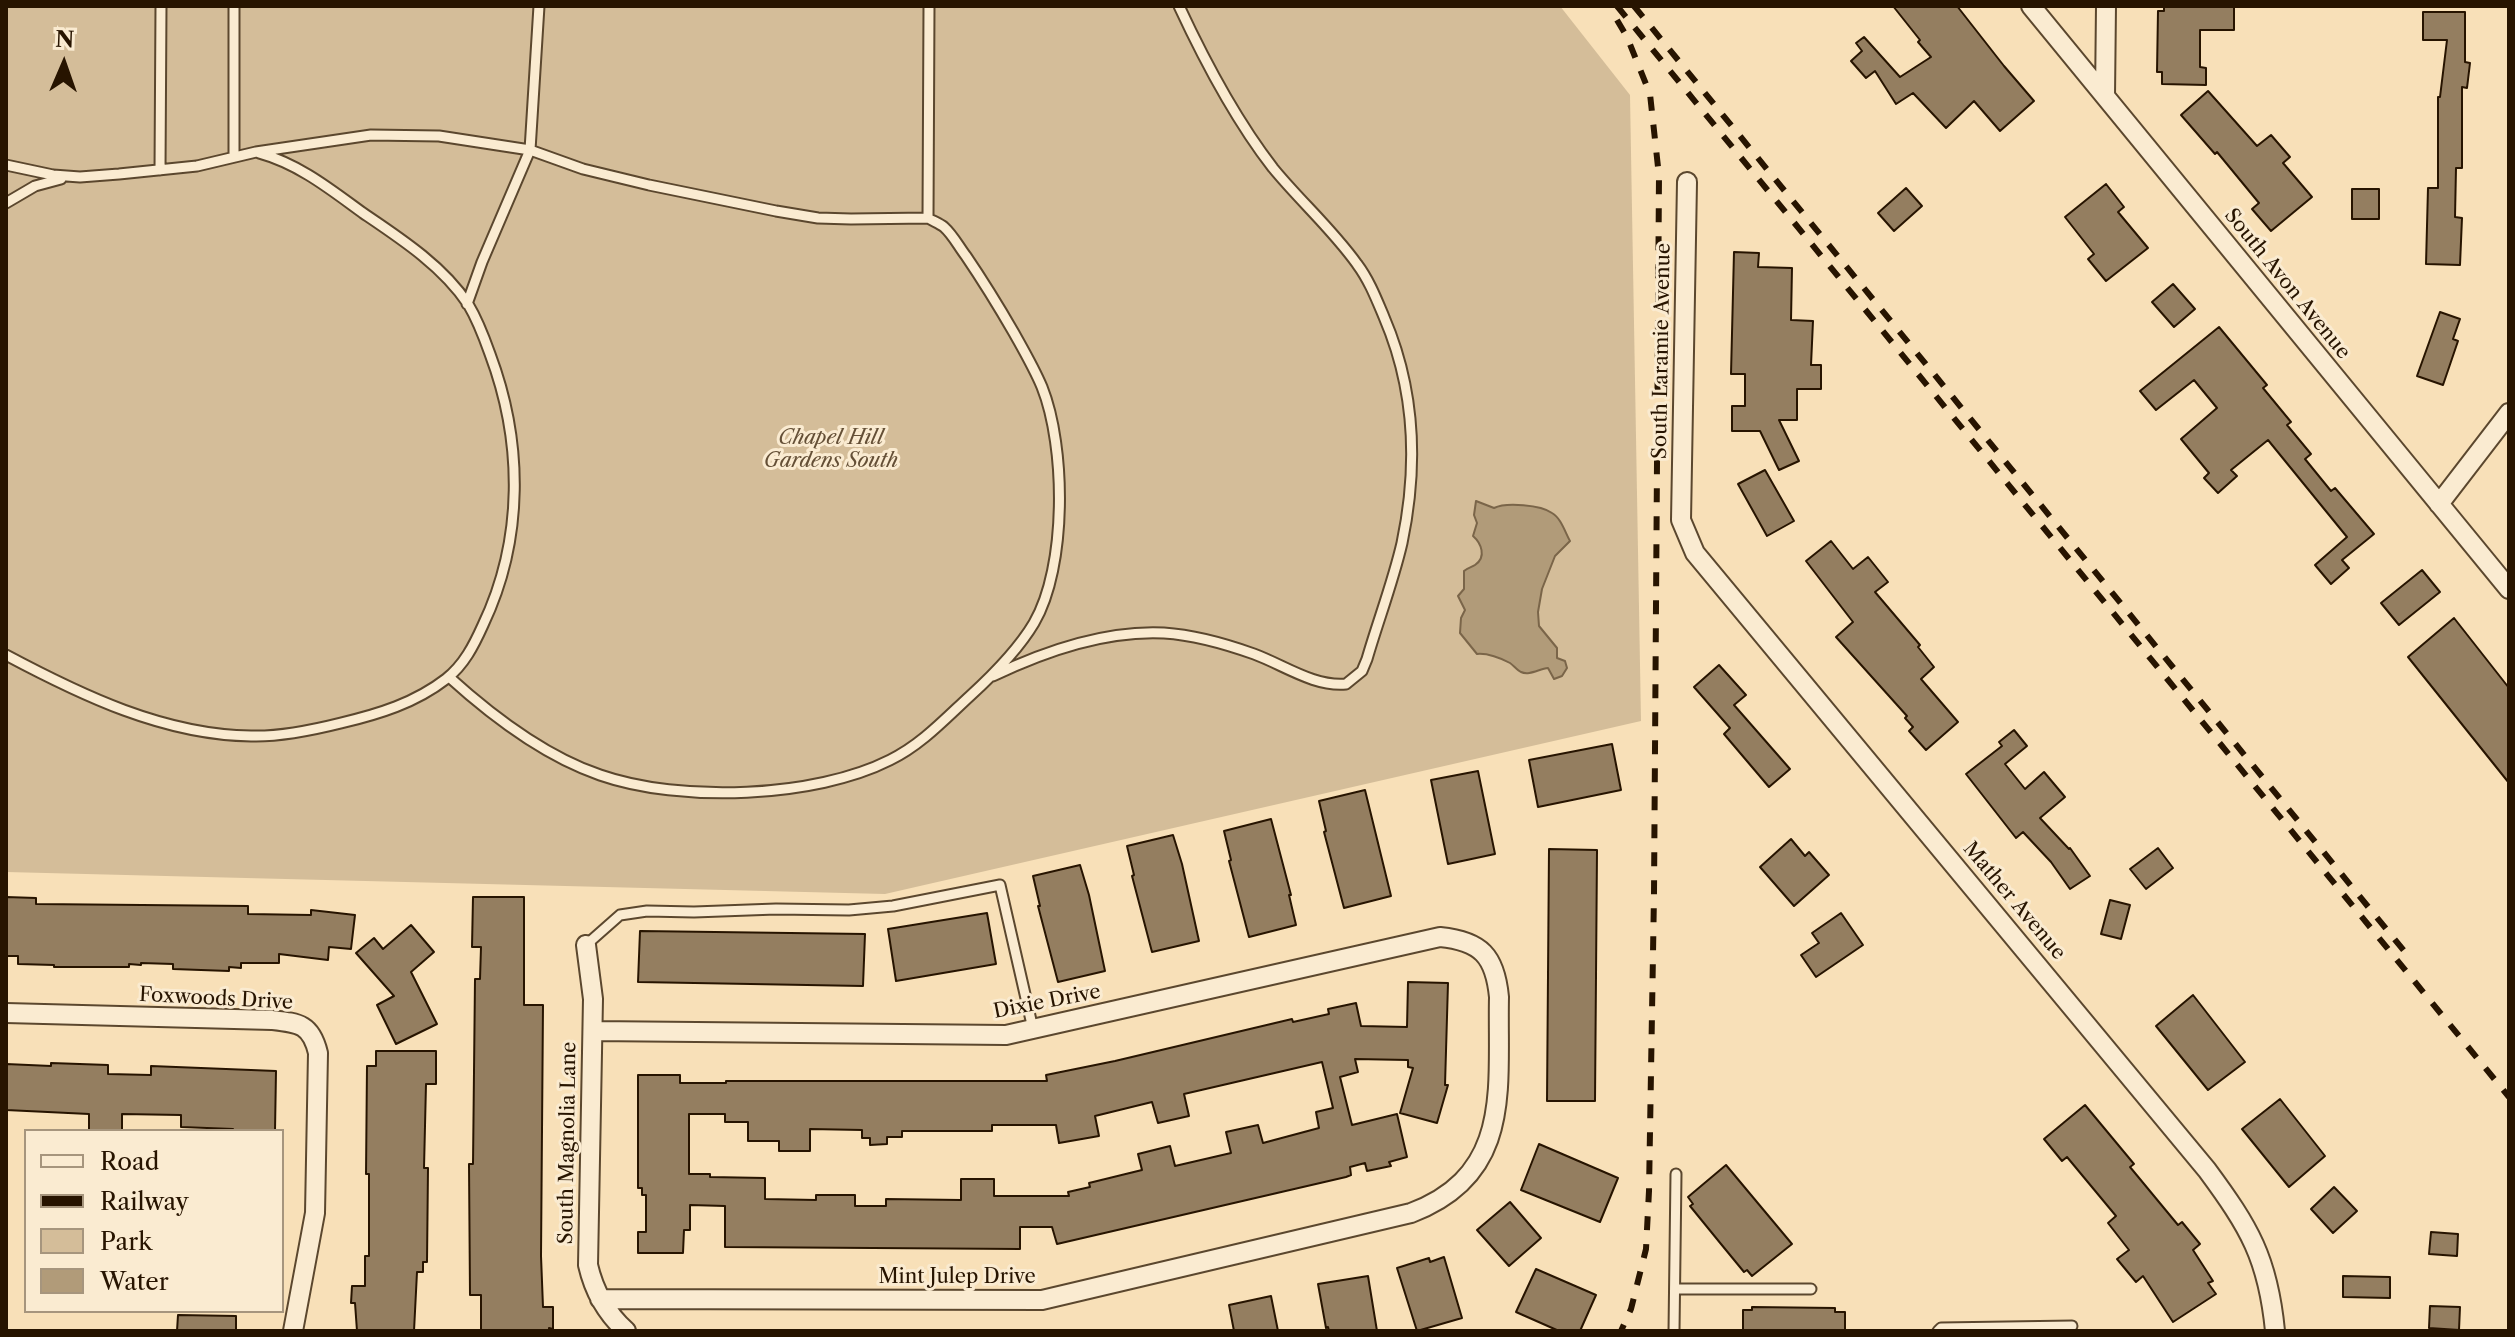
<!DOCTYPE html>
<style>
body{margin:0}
#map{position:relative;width:2515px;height:1337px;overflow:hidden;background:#f8e0b8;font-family:"Libre Caslon Text",serif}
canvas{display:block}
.frame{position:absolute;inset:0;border:8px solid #271400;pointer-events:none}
.legend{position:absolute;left:24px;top:1129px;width:260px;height:184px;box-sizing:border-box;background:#faebd1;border:2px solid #a6957d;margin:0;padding:10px 14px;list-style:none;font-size:24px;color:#271400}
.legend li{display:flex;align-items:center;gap:16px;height:40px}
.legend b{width:40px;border:2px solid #a6957d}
.north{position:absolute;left:24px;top:24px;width:80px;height:80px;-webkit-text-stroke:6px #faebd1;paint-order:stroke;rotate:2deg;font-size:22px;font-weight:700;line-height:32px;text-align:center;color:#271400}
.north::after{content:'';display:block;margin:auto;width:28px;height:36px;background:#271400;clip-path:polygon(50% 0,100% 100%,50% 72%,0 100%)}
</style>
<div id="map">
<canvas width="2515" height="1337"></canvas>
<div class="frame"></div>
<ul class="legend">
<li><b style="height:10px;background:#faebd1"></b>Road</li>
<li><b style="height:10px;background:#271400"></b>Railway</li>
<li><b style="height:22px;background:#d4bd99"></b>Park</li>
<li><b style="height:22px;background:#b19b79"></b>Water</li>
</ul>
<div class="north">N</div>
</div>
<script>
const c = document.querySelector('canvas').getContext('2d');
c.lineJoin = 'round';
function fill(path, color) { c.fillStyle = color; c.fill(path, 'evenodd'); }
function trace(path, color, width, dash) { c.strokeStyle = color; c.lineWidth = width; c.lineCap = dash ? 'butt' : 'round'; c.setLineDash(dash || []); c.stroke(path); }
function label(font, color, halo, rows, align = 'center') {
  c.font = font + ' "Libre Caslon Text",serif'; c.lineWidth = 6; c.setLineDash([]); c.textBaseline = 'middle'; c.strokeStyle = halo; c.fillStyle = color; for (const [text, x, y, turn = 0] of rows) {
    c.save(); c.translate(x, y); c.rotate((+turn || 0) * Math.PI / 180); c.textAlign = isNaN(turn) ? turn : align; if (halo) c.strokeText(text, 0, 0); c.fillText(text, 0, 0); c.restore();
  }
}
fill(new Path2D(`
 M6,6H1560L1630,95L1641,721L885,894L6,872Z`), '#d4bd99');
const water = new Path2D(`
 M1476,501L1494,508C1506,502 1541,505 1552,513C1561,518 1565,532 1570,541L1555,556L1542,589L1538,612L1539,626L1557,648V658L1565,661L1567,668L1562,676L1554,679L1548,668C1539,669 1529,676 1521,672C1518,671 1513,665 1510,663C1501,658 1487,653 1477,654L1460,633L1461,618L1465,610L1458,596L1464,589V571C1467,568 1472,567 1475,565C1487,557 1481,543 1473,536L1477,523L1474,515Z`);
fill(water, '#b19b79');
trace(water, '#7a6549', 2);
const building = new Path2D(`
 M1893,6H1957L2004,66L2034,101L2000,131L1974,101L1946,128L1913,93L1896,104L1875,71L1866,78L1851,61L1862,51L1856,43L1864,37L1900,77L1931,57L1918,42L1920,40Z
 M2164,6H2234V30H2200V67L2206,68V85L2162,84V72H2157L2158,11H2164Z
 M2423,12H2465V62L2470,63L2467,88L2462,87V168H2456L2455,217L2462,218L2460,265L2426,264L2428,188H2438V97H2440L2447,40H2423Z
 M2208,91L2257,146L2271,135L2290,157L2283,163L2312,197L2271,231L2252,209L2259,203L2217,152L2215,154L2181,115Z
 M2106,184L2124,207L2118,212L2148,248L2106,281L2088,259L2094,254L2065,217Z
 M1906,188L1922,206L1894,231L1878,213Z
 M2352,189H2379V219H2352Z
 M1734,252L1759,253L1758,267L1792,268L1791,320L1813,321L1811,365H1821V389H1797V420H1779L1799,461L1779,470L1760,431H1732V406H1745V374H1731Z
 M2173,284L2195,309L2174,327L2152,302Z
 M2440,312L2460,319L2453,339L2458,341L2443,385L2417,376Z
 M2219,327L2267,385L2263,388L2291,422L2287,425L2311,454L2305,459L2331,491L2335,488L2374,534L2342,560L2349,568L2331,584L2315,565L2347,537L2268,440L2231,470L2237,476L2218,493L2204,478L2209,473L2181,439L2217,408L2194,380L2156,410L2140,391Z
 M1765,470L1794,521L1767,536L1738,484Z
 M1831,541L1853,569L1868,557L1888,582L1875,592L1920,645L1918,647L1934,667L1921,679L1958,722L1926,750L1909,731L1913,727L1905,718L1907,716L1836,637L1853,622L1806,561Z
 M2422,570L2440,592L2399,625L2381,603Z
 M2454,618L2509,688V783L2408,657Z
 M1719,665L1746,695L1734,705L1790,769L1769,787L1724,734L1730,728L1694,687Z
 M2014,730L2027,746L2005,764L2025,789L2044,772L2065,797L2040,818L2069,849L2070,848L2090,876L2070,889L2051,862L2023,832L2016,838L1966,774L2002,746L1999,742Z
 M1612,744L1621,790L1538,807L1529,760Z
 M1478,771L1495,854L1448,864L1431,780Z
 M1365,790L1391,896L1344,908L1324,832L1326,831L1319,801Z
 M1271,819L1291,895H1289L1296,925L1249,937L1229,861L1231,860L1224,831Z
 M1173,835L1182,864L1199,941L1152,952L1132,876L1134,875L1127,846Z
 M1791,839L1805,856L1809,852L1829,875L1794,906L1760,867Z
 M2158,848L2173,868L2146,889L2130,869Z
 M1549,849L1597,850L1595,1101H1547Z
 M1080,865L1089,895L1105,971L1058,982L1038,906H1040L1033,876Z
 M6,897L36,898V904L248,906V914L311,915V910L355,915L351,949L329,947L328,960L279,954V963H241V968L229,967V971L173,969V964L141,963V965L129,964V967H54V965L18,964V956H6Z
 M473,897H524V1005H543L541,1256L543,1307H553V1329L549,1328V1331H481V1295H470L469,1164H473L475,979H480L481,947H472Z
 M2110,900L2130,905L2121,939L2101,934Z
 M987,913L996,964L896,981L888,929Z
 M1841,913L1863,945L1816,977L1801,955L1819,943L1812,933Z
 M411,925L434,952L411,972L437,1024L396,1044L377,1005L394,996L356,953L374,938L383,949Z
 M640,931L865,934L863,986L638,982Z
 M1408,982L1448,983L1445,1085H1448L1437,1123L1400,1113L1413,1068L1408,1067V1060L1355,1059L1358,1072L1340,1077L1352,1125L1397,1114L1407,1157L1389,1162L1391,1166L1367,1171L1365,1163L1350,1167L1351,1175L1346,1177L1057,1244L1052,1227H1020V1249L725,1247V1206L690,1205V1230H684L683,1253H638V1232H646V1195H642V1188H638V1075H680V1083H726V1081H1047L1046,1075L1115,1061L1292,1019L1293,1022L1329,1014L1328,1009L1356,1003L1361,1026L1407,1027ZM1322,1062L1333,1108L1316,1112L1319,1128L1263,1143L1258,1125L1226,1132L1231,1153L1175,1166L1170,1146L1138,1154L1142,1170L1089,1183L1090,1187L1068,1192L1069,1196H994V1179H961V1200L886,1199V1206H855V1195H816V1200L765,1199V1178L710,1177V1174H689V1114H725V1122H748V1141H779V1151H810V1129L862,1130V1138H870V1145L887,1144V1137H902V1131H992V1125H1056L1059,1143L1099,1136L1095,1116L1152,1102L1158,1123L1189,1116L1184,1094Z
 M2193,995L2245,1062L2208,1090L2156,1026Z
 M376,1051H436V1084H426L424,1168H428L427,1262H423V1272H417L414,1331H357L355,1303H351L352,1286H365V1256H369V1174H366L367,1066H376Z
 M51,1063L108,1065V1074L151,1075V1066L276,1071L275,1131H233V1129L181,1127V1115L122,1114V1131L89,1130V1114L6,1110V1064L51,1066Z
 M2280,1099L2325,1156L2289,1187L2242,1129Z
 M2085,1105L2134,1164L2130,1167L2178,1225L2182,1222L2200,1244L2193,1250L2213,1281L2208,1283L2216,1294L2173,1322L2143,1276L2136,1282L2117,1259L2129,1250L2108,1223L2116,1216L2067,1157L2062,1161L2044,1139Z
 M1539,1144L1618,1178L1600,1222L1521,1190Z
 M1726,1165L1792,1244L1752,1276L1747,1270L1744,1272L1721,1244L1690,1206L1693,1204L1688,1197Z
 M2334,1187L2357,1211L2333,1233L2311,1209Z
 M1510,1202L1541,1238L1509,1266L1477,1230Z
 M2431,1232L2458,1234L2457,1256L2429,1254Z
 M1444,1257L1462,1318L1417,1331L1397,1268L1429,1258L1430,1262Z
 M1536,1269L1596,1295L1580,1331H1559L1516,1312Z
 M1368,1276L1377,1331H1329L1328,1327L1326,1328L1318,1284Z
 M2343,1276L2390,1277V1298L2343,1297Z
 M1271,1296L1278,1331H1234L1229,1305Z
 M2430,1306L2460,1307L2459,1330L2429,1328Z
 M1752,1307L1835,1308V1312H1845V1331H1743V1310H1752Z
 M178,1315L236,1316V1331H177Z`);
fill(building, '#947e60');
trace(building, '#271400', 2);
const lane = new Path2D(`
 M234,156V6
 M6,165L53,175L80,177L119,174L197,166L256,152L371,135L439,136L530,150L583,169L649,185L776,211L818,218L851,219L928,218C933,221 940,224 944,227C953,235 959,247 966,256C983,281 999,307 1014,333C1024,351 1034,368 1042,387C1066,447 1067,567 1034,623C1018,650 993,675 970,696C945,719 921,745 890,760C815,798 680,803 600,775C544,756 492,716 449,677
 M160,170L161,6
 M6,203L35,186L61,179
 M928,218L929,6
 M467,304L482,262L530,150L539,6
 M6,655C81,695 164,735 251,736C280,737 313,730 341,723C379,714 415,703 446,679C464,665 474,645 483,625C524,539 523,442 490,354C484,337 477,319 468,304C443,266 400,238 363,213C330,189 299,164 259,153
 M993,676C1045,651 1105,630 1164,633C1195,635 1226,644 1254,654C1284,665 1314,687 1346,684L1362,671L1367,659C1378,621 1393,582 1402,543C1418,467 1415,389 1384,317C1376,298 1369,280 1357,264C1332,229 1300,201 1273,168C1235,119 1205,62 1179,6
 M586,945L620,915L647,911L694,912L776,909L849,910L893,906L1000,885L1033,1029
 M1675,1289H1811
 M1674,1331L1676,1174
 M1938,1331L1941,1328L2072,1326`);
const street = new Path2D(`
 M2031,6L2509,589
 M2105,96L2106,6
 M1687,182L1681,520L1695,553L2207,1170C2249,1227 2268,1258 2275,1331
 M2439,504L2509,413
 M586,945L593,999L588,1265C594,1291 606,1313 626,1331
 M6,1013L272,1020C299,1023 311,1024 318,1053L315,1213L293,1331
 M593,1031L1006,1035L1440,937C1481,941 1495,956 1499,997C1497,1087 1514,1174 1411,1213L1042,1300L600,1299`);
trace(lane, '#5b472e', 13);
trace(street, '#5b472e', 22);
trace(lane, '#faebd1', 9);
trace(street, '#faebd1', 18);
trace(new Path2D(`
 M1617,6L2509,1097
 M1634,6L2405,952
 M1617,20L1627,37L1650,94L1659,176L1654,894L1649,1191L1646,1249L1631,1309L1621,1331`), '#271400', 6, [14, 14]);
label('20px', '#271400', '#faebd1', [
 ["South Avon Avenue",2287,284,51],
 ["South Laramie Avenue",1662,351,-89],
 ["Mather Avenue",2014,901,50],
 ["Foxwoods Drive",216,999,3],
 ["Dixie Drive",1047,1002,-11],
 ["South Magnolia Lane",568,1143,-89],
 ["Mint Julep Drive",957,1277]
]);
label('italic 20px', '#644f36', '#faebd1', [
 ["Chapel Hill",831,438],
 ["Gardens South",831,461]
]);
</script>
